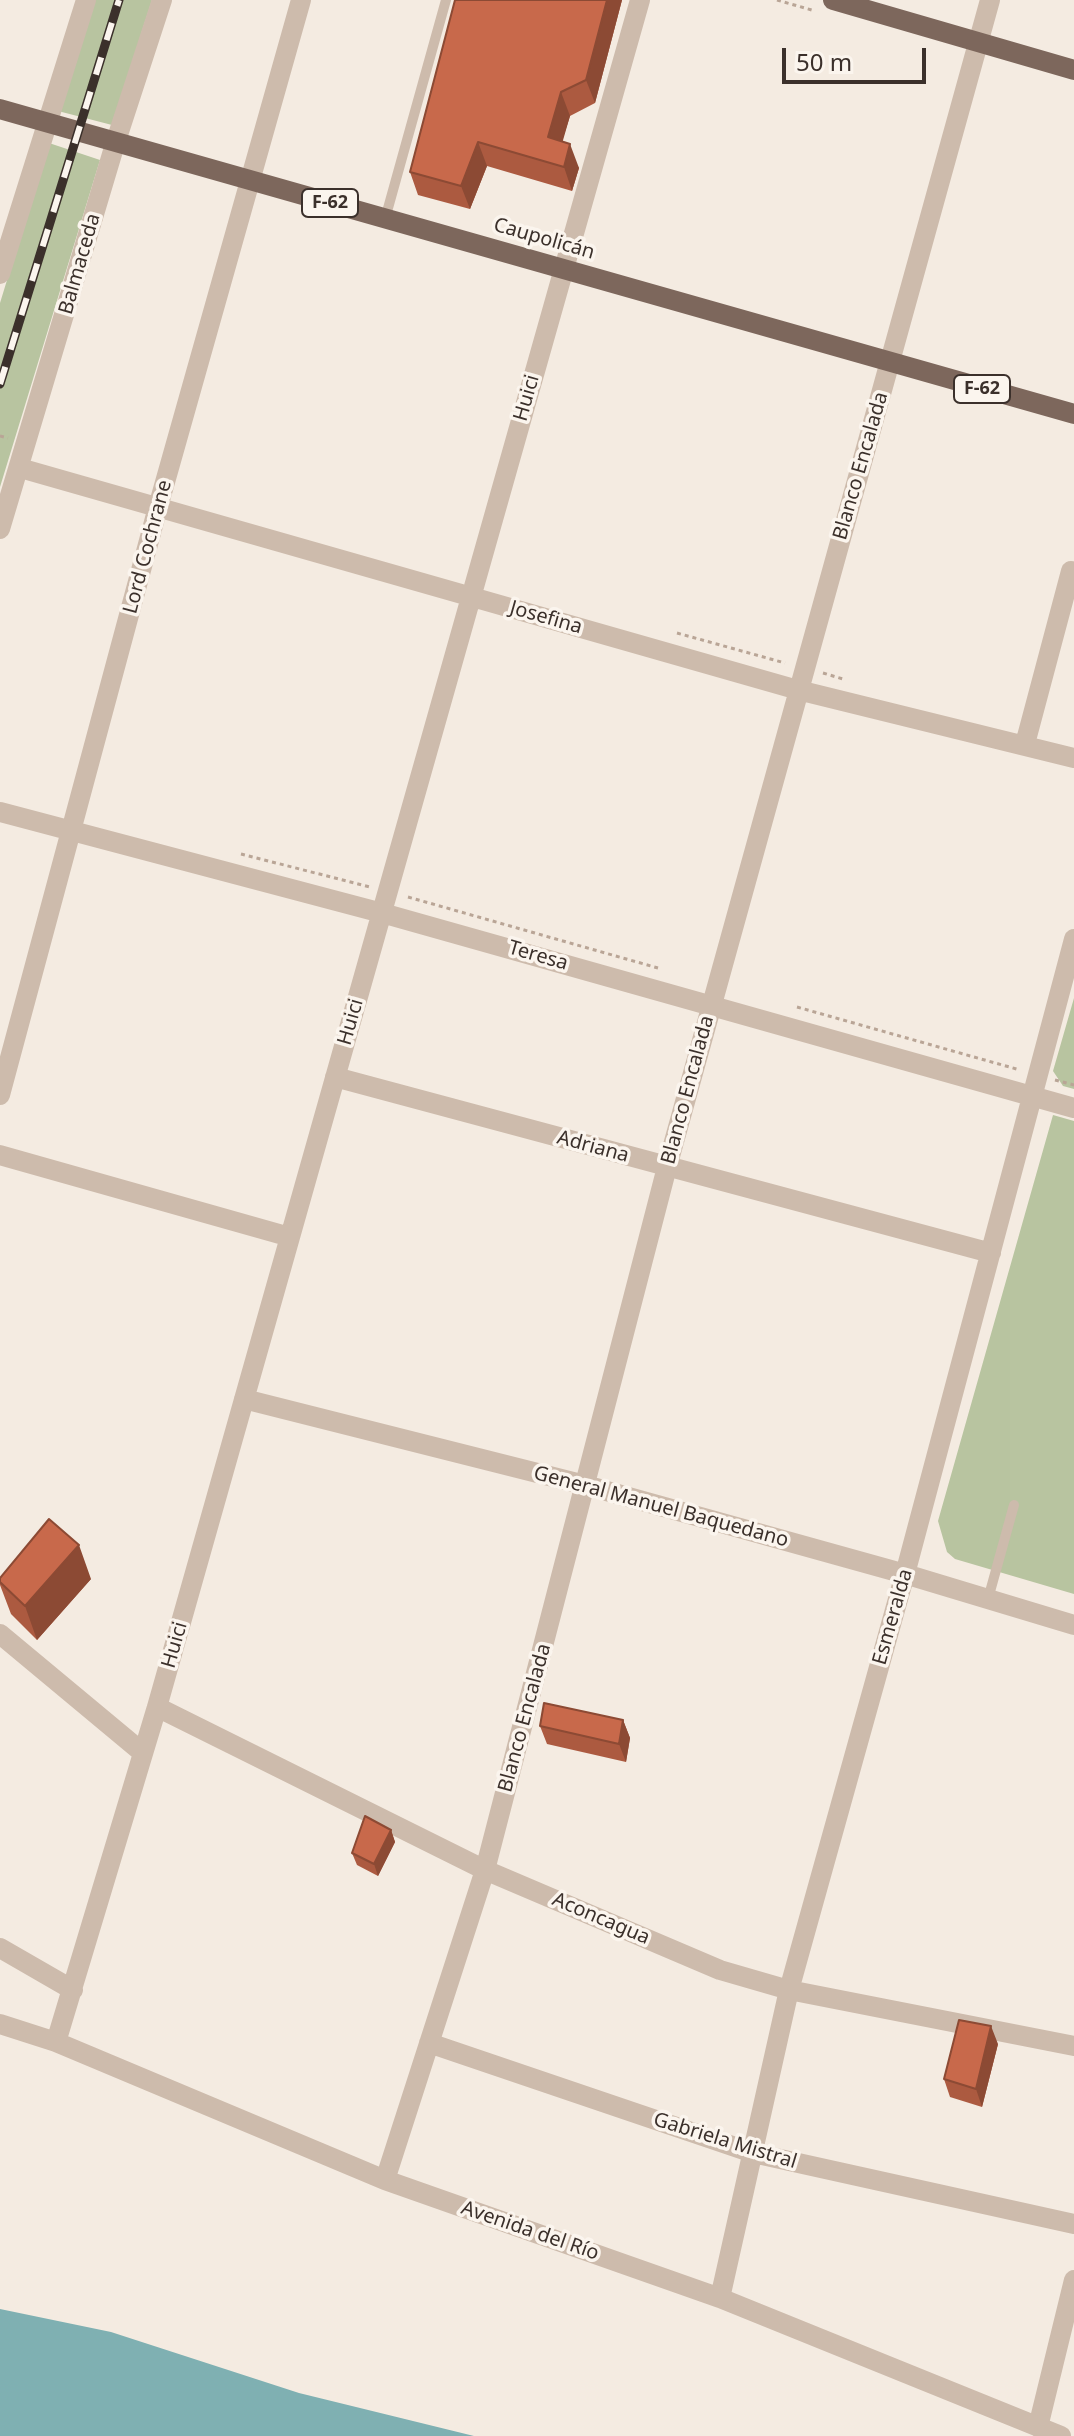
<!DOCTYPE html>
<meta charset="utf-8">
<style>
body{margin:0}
#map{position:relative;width:1074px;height:2436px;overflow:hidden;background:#f4ebe1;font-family:"Noto Sans",sans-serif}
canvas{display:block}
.scale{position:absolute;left:782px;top:48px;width:144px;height:36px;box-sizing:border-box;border:4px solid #3b302b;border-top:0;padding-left:10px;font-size:24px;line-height:28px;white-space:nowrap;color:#3b302b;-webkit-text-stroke:6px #fbf5ee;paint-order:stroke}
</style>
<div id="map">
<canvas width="1074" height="2436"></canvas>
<div class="scale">50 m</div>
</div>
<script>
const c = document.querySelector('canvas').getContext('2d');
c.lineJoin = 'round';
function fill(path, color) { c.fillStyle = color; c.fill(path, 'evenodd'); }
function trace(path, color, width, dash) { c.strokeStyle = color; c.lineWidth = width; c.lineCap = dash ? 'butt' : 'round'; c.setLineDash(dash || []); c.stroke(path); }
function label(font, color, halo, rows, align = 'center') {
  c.font = font + ' "Noto Sans",sans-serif'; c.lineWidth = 7; c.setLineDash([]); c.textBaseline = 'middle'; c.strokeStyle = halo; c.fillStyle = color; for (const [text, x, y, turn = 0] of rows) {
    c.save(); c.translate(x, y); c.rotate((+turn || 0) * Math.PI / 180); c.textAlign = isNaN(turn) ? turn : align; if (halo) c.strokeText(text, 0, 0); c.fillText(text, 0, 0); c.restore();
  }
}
fill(new Path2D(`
 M95,0H152L112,125L58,111Z
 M49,143L100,160L0,487V303Z
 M1074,998V1089L1063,1086L1053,1071Z
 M1053,1115L1074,1121V1594L955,1559L947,1552L938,1521Z`), '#b8c4a0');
fill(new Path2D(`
 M0,2309L111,2332L299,2393L474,2436H0Z`), '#7fb0b2');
trace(new Path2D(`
 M777,0L815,11
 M0,436L8,438
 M677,633L785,663
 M823,673L843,679
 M241,854L370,887
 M408,897L658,968
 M797,1007L1020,1070
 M1055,1080L1074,1085`), '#b9a596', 3, [4, 4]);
trace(new Path2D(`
 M385,219L446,0
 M988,1599L1014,1505`), '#cdbbac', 10);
trace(new Path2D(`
 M0,274L86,0
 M20,468L798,690L1074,758
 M0,529L115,144L162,0
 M1025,744L1071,571
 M0,812L382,913L1074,1108
 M335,1077L991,1253
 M0,1095L158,507L301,0
 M0,1155L290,1237
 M244,1399L585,1485L905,1574L1074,1625
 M0,1634L143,1753
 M157,1707L485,1870L720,1970L789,1990L1074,2046
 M0,1948L73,1990
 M0,2024L56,2042L385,2180L720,2298L1061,2436
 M56,2042L157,1707L640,0
 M429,2043L753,2153L1074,2224
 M385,2180L485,1870L667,1167L990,0
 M720,2298L789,1990L905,1574L1074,939
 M1038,2427L1074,2280`), '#cdbbac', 20);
trace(new Path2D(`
 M833,0L1074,70
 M0,109L1074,414`), '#7d675c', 20);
const rail = new Path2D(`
 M0,384L119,0`);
trace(rail, '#3b302b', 9);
trace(rail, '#fbf5ee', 6, [18]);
fill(new Path2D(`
 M455,0H622L595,103L570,116L562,141L579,168L572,191L487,166L470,209L418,195L410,172Z
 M0,1578L91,1579L37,1640L11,1614L0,1585Z
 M623,1720L630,1738L626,1762L547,1744L540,1726Z
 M391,1830L395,1842L378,1876L357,1865L352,1853Z
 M998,2044L982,2107L950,2097L944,2079Z`), '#ac5a40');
fill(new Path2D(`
 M607,0H622L595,103L586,80Z
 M561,92L570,116L557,161L548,137Z
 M478,142L487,166L470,209L461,186Z
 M570,144L579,168L572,191L564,167Z
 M79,1545L91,1579L37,1640L25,1606Z
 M623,1720L630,1738L626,1762L619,1744Z
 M391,1830L395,1842L378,1876L374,1864Z
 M991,2026L998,2044L982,2107L976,2089Z`), '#8c4a34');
const building = new Path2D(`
 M455,0H607L586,80L561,92L548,137L570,144L564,167L478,142L461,186L410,172Z
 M49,1519L79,1545L25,1606L0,1582V1578Z
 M544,1703L623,1720L619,1744L540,1726Z
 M365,1816L391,1830L374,1864L352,1853Z
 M959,2020L991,2026L976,2089L944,2079Z`);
fill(building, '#c8694b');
trace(building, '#8c4a34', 2);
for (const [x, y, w] of [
 [330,203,56],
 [982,389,56]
]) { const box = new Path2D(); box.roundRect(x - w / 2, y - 14, w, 28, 6); c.fillStyle = '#fbf5ee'; c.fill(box); trace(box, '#3b302b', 2); }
label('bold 18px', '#3b302b', null, [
 ["F-62",330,203],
 ["F-62",982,389]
]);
label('20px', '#3b302b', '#fbf5ee', [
 ["Caupolicán",544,239,16],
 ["Balmaceda",80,264,-74],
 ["Huici",527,398,-74],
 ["Blanco Encalada",861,466,-74],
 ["Lord Cochrane",148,547,-75],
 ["Josefina",546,618,16],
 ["Teresa",538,956,16],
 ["Huici",351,1022,-74],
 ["Blanco Encalada",688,1090,-75],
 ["Adriana",593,1147,15],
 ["General Manuel Baquedano",661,1507,15],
 ["Esmeralda",893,1617,-74],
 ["Huici",175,1645,-74],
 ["Blanco Encalada",525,1718,-75],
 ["Aconcagua",601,1919,23],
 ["Gabriela Mistral",725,2141,17],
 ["Avenida del Río",530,2231,19]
]);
</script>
